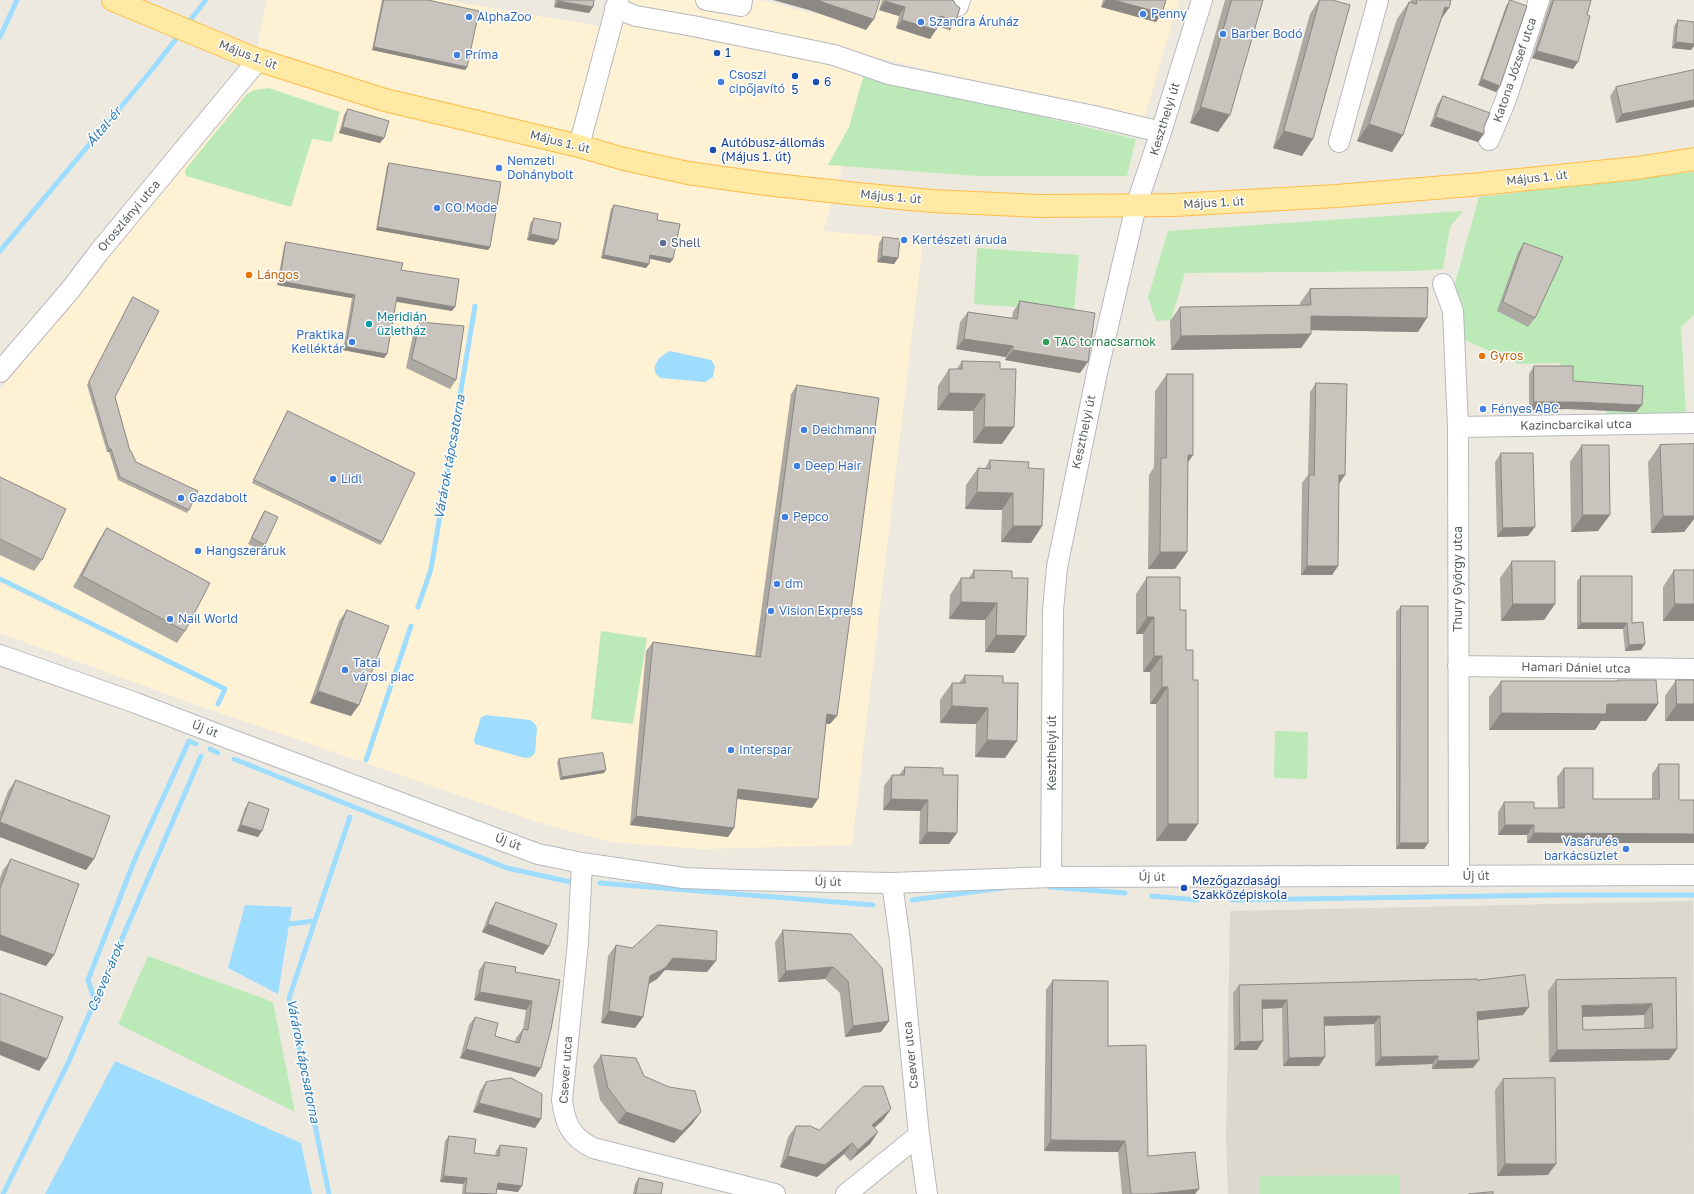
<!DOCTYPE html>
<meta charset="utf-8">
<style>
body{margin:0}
canvas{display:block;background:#eee9df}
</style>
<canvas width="1694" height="1194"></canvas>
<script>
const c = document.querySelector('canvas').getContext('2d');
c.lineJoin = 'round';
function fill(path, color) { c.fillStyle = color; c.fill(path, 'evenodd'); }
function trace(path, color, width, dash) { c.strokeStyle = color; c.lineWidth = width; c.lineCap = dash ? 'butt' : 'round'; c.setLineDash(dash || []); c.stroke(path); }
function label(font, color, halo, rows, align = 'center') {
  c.font = font + ' "Golos Text",sans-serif'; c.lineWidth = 3; c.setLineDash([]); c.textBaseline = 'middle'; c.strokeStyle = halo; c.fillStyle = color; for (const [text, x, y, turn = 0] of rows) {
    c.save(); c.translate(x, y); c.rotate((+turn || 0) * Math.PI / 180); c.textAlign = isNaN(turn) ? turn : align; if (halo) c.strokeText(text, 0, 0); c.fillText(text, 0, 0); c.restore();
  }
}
fill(new Path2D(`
 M267,0H445L621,30L628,0H761L815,14L820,0H1179L1143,122L875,57L823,231L923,240L852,845L702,849L610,842L534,821L191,703L0,633V390L250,79Z`), '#fff1d3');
fill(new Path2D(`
 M1693,901L1694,1194H1228L1226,1140L1230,911Z`), '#ddd8ce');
fill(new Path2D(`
 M864,74L1136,139L1127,176H977L828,165L849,127Z
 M269,88L340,112L332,142L312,139L291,207L186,176L185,170L246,95L254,90Z
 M1694,172V315L1681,326L1686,414L1607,415L1601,382L1566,381L1560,363L1519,364L1460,338L1455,283L1479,197Z
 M1463,211L1450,227L1443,269L1417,271L1185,273L1171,320L1156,321L1148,297L1168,231Z
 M977,248L1079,255L1074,311L974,304Z
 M601,631L647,638L633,724L591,719Z
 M1275,731L1308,732L1307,779L1274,778Z
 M148,956L273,1002L295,1112L118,1024Z
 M1400,1175V1194H1260V1176Z`), '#bce9b8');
fill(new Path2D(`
 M670,351L711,360L715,366L713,377L705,382L661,378C647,371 659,355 670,351Z
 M486,715L530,720L535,724L537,728L535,753L531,757L525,758L475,744L474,740L481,717Z
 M245,905L292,907L278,994L228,968Z
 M115,1061L301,1143L312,1194H45Z`), '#9eddff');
trace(new Path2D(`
 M187,24L206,0
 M0,37L17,0
 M0,251L151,71L180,34
 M0,579L225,689L218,704
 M418,607L431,569L475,306
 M210,749L218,753
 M234,759L507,868L570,882
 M366,760L411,626
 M600,883L873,905
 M1050,887L1125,893
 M1152,896L1197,900
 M912,900L1002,888
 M1232,900L1554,895H1694
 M289,924L315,921
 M95,1001L88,980L135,859L189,741L196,744
 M3,1194L69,1061L201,756
 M329,1194L289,998L350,817`), '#9eddff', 5);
const minor = new Path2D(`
 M706,0L741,6L742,0
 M958,6L960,0
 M615,8L636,16L693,26L834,55L889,74L1094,116L1161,132
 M1489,140L1505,102L1539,0
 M1339,142L1378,0
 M579,146L618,0
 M1443,284L1453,311L1458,427L1459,876
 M0,372L71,289L99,252L258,60
 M1458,427L1694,423
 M0,655L136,703L230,739L538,854L582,863L684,878L737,880L892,883L1051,877L1694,875
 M1458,666L1694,669
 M582,863L578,942L562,1100C565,1124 571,1137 593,1148L775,1194
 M1051,877L1053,610L1057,567L1097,373L1136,206L1161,132L1202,0
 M919,1135L927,1194
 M846,1194L919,1135L900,941L892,883`);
const major = new Path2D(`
 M113,0L258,60L385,100L579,146L624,159L688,173L766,184L857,194L932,201L1040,206L1174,205L1336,196L1470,185L1637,168L1694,159`);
trace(minor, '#b5b9be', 22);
trace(major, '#ffbc47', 24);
trace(minor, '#fff', 20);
trace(major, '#ffe9a3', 22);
fill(new Path2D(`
 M382,0H428L467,67L465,70L372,50Z
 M555,0H594L593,7L589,13L554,7Z
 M882,0H953L950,30L937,26L930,39L896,28L899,16L879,10Z
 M1103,0H1166L1162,13L1156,22L1101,7Z
 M1225,0H1263L1218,132L1190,123Z
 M1319,0H1332L1302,156L1273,148L1310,14Z
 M1411,0H1451L1442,18L1392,152L1357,141L1397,19L1409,2H1410Z
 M1510,0L1500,86L1496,92L1478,85L1506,6Z
 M1551,0H1591L1573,69L1532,58Z
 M1678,20L1694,22V46L1691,50L1672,48L1674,26Z
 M1694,70L1616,123L1610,96L1616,87Z
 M1443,96L1478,142L1430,126L1437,105Z
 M348,109L384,138L380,143L339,133L344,115Z
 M389,163L490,247L488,250L376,230L387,166Z
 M614,205L657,220L673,259L670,263L650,259L649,264L646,268L601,258L611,209Z
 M534,218L554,245L527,240L530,224Z
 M883,237L898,258L894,264L877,262L879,243Z
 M286,242L401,270L452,311L396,302L387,354L384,358L343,350L352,298L277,285L284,246Z
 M1524,243L1535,318L1528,327L1497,311L1518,252Z
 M1310,289L1418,332L1311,330V334L1301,348L1171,350L1170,321L1180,307L1300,305V303Z
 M133,297L115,397L130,451L136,462L189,510L187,513L118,480L109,452H107L87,385Z
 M1020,301L1080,373L1005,360L1006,357L956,349L960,322L968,312L1012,318L1013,312Z
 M420,322L456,380L450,389L406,368L414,330Z
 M962,361L1000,362L1002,444L973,443V411L937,410L938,386L949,369H957Z
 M1534,366L1573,381L1642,405L1636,412L1568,409L1529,410V374Z
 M1167,374L1193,455L1188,462L1187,552L1175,569H1148L1149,475L1154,467L1155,391Z
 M1316,383L1339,484L1338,566L1332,575H1301L1302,483L1308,475L1310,392Z
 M797,385L830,724H826L812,808L737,799L734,828L728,837L630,825L646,651L653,642L755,656L791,394Z
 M288,411L382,542L380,545L252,483L286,414Z
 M1582,445L1598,531L1571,532L1570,462Z
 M1660,445L1694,456V519L1684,532L1651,533L1648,462Z
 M1501,453L1528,536L1497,537L1495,462Z
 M990,460L1028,468L1042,526L1031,543L1001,542L1002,510L965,509L966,485L978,468H985Z
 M0,477L42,560L34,571L0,555Z
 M265,511V545L261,550L248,544L261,517Z
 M107,528L185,631L177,643L73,587L99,540Z
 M1512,561L1555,604L1544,620L1501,621L1500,578Z
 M974,570L1012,578L1026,636L1014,653L985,652V620L949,619L950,595L961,578H969Z
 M1674,570L1694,621H1663V587Z
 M1581,576L1632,623L1641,650L1625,651L1623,629H1577V581Z
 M1147,577L1180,610L1186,841H1156V704H1150V672H1143V634H1136V594Z
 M1401,606L1428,843L1424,849H1396V612Z
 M347,610L351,716L310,703L339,621Z
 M965,675L1003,683L1005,758L975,757L976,724L940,723V700L952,683H959Z
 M1618,680L1658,704L1646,721H1601L1595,730H1489V697L1501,681H1617Z
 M1676,680L1694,721H1665V696Z
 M559,759L604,773L560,780L557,762Z
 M1659,764L1679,800L1527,843V835H1498V812L1504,802L1534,808H1558L1557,777L1564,768L1593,799H1652V774Z
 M905,767L943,775L949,844H919L920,811L883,810L884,786L892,775H899Z
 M16,780L94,859L86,870L0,837V812L8,791Z
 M249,802L258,837L237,831L245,808Z
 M11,859L54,955L46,966L0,950V878L3,870Z
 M496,902L549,946L543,955L482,932L490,911Z
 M783,930L851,934L889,1021L881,1032L845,1037L840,993L825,979L778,982L775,942Z
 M616,945L707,972L665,970L657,979L648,984L643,1017L635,1028L601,1023L608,956Z
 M485,962L515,972L560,980L535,1077L460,1058L469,1025L475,1017L495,1036L515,1042L516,1038L523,1029L526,1010L474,1000L479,970Z
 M1676,978L1677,1049L1669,1060L1549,1062L1548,991L1556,980ZM1644,1015V1028L1583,1030V1017Z
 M1053,980L1108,1046L1148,1156L1195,1194H1122L1118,1152L1044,1151L1046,990Z
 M1477,980L1523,1015L1478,1020L1473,1068L1432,1069V1064L1375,1066L1374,1024L1324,1026L1319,1066H1283L1282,1008L1263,1009L1257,1050H1234L1233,993L1239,985Z
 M601,1055L644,1076L693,1123L674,1143L618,1123L600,1100L593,1066Z
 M1503,1079L1548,1175L1497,1176L1495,1090Z
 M486,1082L541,1119L535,1128L473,1112L480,1091Z
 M891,1109L883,1120L874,1128L878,1132L870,1144L850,1161L844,1154L817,1177L780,1167L788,1137L796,1126L819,1130Z
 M449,1136L474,1153L495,1156L496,1151L500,1145L518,1192L497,1189L496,1194H462L463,1184L440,1182L445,1141Z
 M639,1178L661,1194H633L635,1184Z`), '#aca8a2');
fill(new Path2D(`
 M773,0H817L874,19L866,30L809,10Z
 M1106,0H1114L1162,13L1156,22L1101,7Z
 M558,1L593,7L589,13L554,7Z
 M885,1L905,7L899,16L879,10Z
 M1445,7L1449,8L1437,25Z
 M940,16L956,21L950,30L934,25Z
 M902,20L936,30L930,39L896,28Z
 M1676,42L1694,44V46L1691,50L1672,48Z
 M374,47L467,67L465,70L372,50Z
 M1537,51L1578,62L1573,69L1532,58Z
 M1482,79L1500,86L1496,92L1478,85Z
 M1694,100V107L1616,123L1622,114Z
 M1201,107L1230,115L1218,132L1190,123Z
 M1436,117L1484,134L1478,142L1430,126Z
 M1369,124L1403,135L1392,152L1357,141Z
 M343,127L384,138L380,143L339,133Z
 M1284,131L1313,139L1302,156L1273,148Z
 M378,227L490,247L488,250L376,230Z
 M531,234L558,240L554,245L527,240Z
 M604,255L649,264L646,268L601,258Z
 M650,255L673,259L670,263L648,258Z
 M882,256L898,258L894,264L877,262Z
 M280,281L355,295L352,298L277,285Z
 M397,297L455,307L452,311L394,301Z
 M1311,316L1427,318L1418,332L1301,330Z
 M1311,334L1301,348L1171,350L1181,336Z
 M964,339L1013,346L1006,357L956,349Z
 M346,347L387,354L384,358L343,350Z
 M1013,350L1088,362L1080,373L1005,360Z
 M949,393L985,394L973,411L937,410Z
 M1534,402H1573L1642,405L1636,412L1568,409L1529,410Z
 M984,427H1014L1002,444L973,443Z
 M109,449H111L109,452H107Z
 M1188,455H1193L1181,472Z
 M1339,475H1345L1339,484Z
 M977,492L1013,493L1002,510L965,509Z
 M1583,515H1610L1598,531L1571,532Z
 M1663,516H1694V519L1684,532L1651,533Z
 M1013,526H1042L1031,543L1001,542Z
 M1535,527L1528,536L1497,537L1503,528Z
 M1160,552H1187L1175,569H1148Z
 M1307,566H1338L1332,575H1301Z
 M961,602L997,603L985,620L949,619Z
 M1513,604H1555L1544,620L1501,621Z
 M1675,604H1694V621H1663Z
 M1147,617H1154L1143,634H1136Z
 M1581,623H1627L1623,629H1577Z
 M996,635L1026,636L1014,653L985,652Z
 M1645,644L1641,650L1625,651L1629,645Z
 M1154,656H1162L1150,672H1143Z
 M1162,687H1168L1156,704H1150Z
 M318,691L359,705L351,716L310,703Z
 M1607,704H1658L1646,721H1601L1595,730H1489L1501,713Z
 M1677,704H1694V721H1665Z
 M952,706L988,708L976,724L940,723Z
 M827,714L837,716L830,724L821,723Z
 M987,740L1017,741L1005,758L975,757Z
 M606,770L604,773L560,780L562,777Z
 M738,789L818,799L812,808L732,798Z
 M891,799L928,800L920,811L883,810Z
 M636,816L734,828L728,837L630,825Z
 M0,822L94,859L86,870L0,837Z
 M1168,824H1198L1186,841H1156Z
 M241,825L262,831L258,837L237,831Z
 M1505,825H1534L1527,835H1498Z
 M927,832L957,833L949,844H919Z
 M1534,833L1694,834V843H1527Z
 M1400,843H1428L1424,849H1396Z
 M488,924L549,946L543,955L482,932Z
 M0,935L54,955L46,966L0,950Z
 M673,958L716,961L707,972L665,970L657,979L642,988L650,976Z
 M833,967L825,979L778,982L786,971Z
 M480,992L532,1001L526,1010L474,1000Z
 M1262,1000H1287L1282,1008L1256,1009Z
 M1652,1004L1644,1015L1574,1017L1582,1006Z
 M1529,1007L1523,1015L1472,1021L1477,1012Z
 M609,1011L643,1017L635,1028L601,1023Z
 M1380,1016L1374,1024L1318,1026L1324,1017Z
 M889,1021L881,1032L845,1037L853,1026Z
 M0,1041L47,1059L39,1071L0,1055Z
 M1263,1041L1257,1050H1234L1240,1042Z
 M466,1049L541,1068L535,1077L460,1058Z
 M1677,1049L1669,1060L1549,1062L1557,1050Z
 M1438,1056L1432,1064L1375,1066L1381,1057Z
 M1325,1057L1319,1066H1283L1289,1058Z
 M1479,1060L1473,1068L1432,1069L1438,1061Z
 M479,1103L541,1119L535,1128L473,1112Z
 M891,1109L883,1120L864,1137L872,1125Z
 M626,1112H701L693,1123L674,1143L618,1123Z
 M878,1132L870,1144L850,1161L858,1150Z
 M1051,1140L1125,1141L1118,1152L1044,1151Z
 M852,1143L844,1154L817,1177L780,1167L788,1156Z
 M1505,1164H1556L1548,1175L1497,1176Z
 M444,1176L467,1178L463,1184L440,1182Z
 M498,1183L522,1186L518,1192L494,1189Z
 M1199,1189L1195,1194H1150Z`), '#8c8884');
const building = new Path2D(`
 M384,0H428L479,11L467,67L374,47Z
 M558,0H594L593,7L558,1Z
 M817,0H880L874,19Z
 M886,0H953L956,5L960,8L956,21L940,16L936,30L902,20L905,7L885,1Z
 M1114,0H1166L1162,13Z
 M1232,0H1263L1230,115L1201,107Z
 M1320,0H1332L1350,5L1313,139L1284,131Z
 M1417,0H1451L1449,8L1445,7L1403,135L1369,124L1409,2L1416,4Z
 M1510,0L1527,6L1500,86L1482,79Z
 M1554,0H1591L1587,15L1590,16L1578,62L1537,51Z
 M1678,20L1694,22V44L1676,42Z
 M1694,70V100L1622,114L1616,87Z
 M1443,96L1490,113L1484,127V134L1436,117Z
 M348,109L389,121L384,138L343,127Z
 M389,163L501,182L490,247L378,227Z
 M614,205L658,214L657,220L680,224L673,259L650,255L649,264L604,255Z
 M534,218L561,223L558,240L531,234Z
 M883,237L900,239L898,258L882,256Z
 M286,242L403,263L401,270L459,279L455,307L397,297L387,354L346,347L355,295L280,281Z
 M1524,243L1563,257L1535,318L1503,302Z
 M1428,288L1427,318L1311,316V334L1181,336L1180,307L1311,305L1310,289Z
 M133,297L159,311L115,397L130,451H131L136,462L198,491L189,510L120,477L111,449H109L89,382Z
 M1020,301L1095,313L1088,362L1013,350V346L964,339L968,312L1017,319Z
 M420,322L464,326L456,380L412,359Z
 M962,361L1000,362V369H1016L1014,427H984L985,394L949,393V369H962Z
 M1534,366H1573V381L1643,386L1642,405L1573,402H1534Z
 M1167,374H1193V455H1188L1187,552H1160L1161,458H1166Z
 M1316,383L1347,384L1345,475H1339L1338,566H1307L1309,475H1314Z
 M797,385L879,398L837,716L827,714L818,799L738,789L734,828L636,816L653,642L760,657Z
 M288,411L415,473L382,542L254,480Z
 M1694,444V516H1663L1660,445Z
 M1582,445H1609L1610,515H1583Z
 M1501,453H1533L1535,527L1503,528Z
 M990,460L1029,462L1028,468L1044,469L1042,526H1013V493L977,492L978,468L990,469Z
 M0,477L66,509L42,560L0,539Z
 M265,511L278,517L265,545L252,538Z
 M107,528L210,583L185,631L82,576Z
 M1512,561H1555V604H1513Z
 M974,570L1012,571V578H1028L1026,636L996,635L997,603L961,602V578H974Z
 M1674,570H1694V604H1675Z
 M1581,576H1632V623L1643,622L1645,644L1629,645L1627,623H1581Z
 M1147,577H1180V610H1186V650H1193V680H1198V824H1168V687H1162V656H1154V617H1147Z
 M1401,606H1428V843H1400Z
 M347,610L389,626L359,705L318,691Z
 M965,675L1003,676V683H1018L1017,741L987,740L988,708L952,706V683H965Z
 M1618,680H1656L1658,704H1607L1606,714L1501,713V681H1618Z
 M1676,680H1694V704H1677Z
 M603,753L606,770L562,777L559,759Z
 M1659,764H1679V800H1694V834L1534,833V825H1505L1504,802H1534V808H1564V768H1593V799H1659Z
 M905,767L943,768V775H958L957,833L927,832L928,800L891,799L892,775H904Z
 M16,780L110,816L94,859L0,822Z
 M249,802L269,809L262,831L241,825Z
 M11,859L79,884L54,955L0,935V889Z
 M496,902L557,924L549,946L488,924Z
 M658,925L717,931L716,961L673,958L665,968L650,976L643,1017L609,1011L616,945L632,948Z
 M783,930L851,934L882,968L889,1021L853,1026L848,981L833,967L786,971Z
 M485,962L516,967L515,972L560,980L551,1029L541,1068L466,1049L475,1017L498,1023L495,1036L519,1043L523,1029L528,1030L532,1001L480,992Z
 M1525,975L1529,1007L1477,1012L1479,1060L1438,1061V1056L1381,1057L1380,1016L1324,1017L1325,1057L1289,1058L1287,1000H1262L1263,1041L1240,1042L1239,985L1477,979V980Z
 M1676,978L1677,1049L1557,1050L1556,980ZM1652,1004L1653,1028L1583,1030L1582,1006Z
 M1053,980L1108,981V1046L1146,1045L1148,1156L1195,1152L1199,1189L1150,1194H1131L1125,1141L1051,1140Z
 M0,993L63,1017L47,1059L0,1041Z
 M601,1055L636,1058L644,1076L669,1087L695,1091L701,1112L682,1131L626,1112L608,1088Z
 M511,1078L542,1094L541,1119L479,1103L486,1082Z
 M1555,1078L1556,1164H1505L1503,1079Z
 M864,1086H883L891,1109L872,1125L878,1132L858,1150L852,1143L825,1165L788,1156L796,1126H810L819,1130Z
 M449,1136L476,1139L474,1153L499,1156L500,1145L527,1148L522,1186L498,1183L496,1194L465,1193L467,1178L444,1176Z
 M639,1178L663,1183L661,1194H636Z
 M1493,1192V1194H1469Z`);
fill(building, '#c8c3bc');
trace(building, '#8c8884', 1);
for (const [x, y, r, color] of [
 [1143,14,4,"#3f7fe0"],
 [469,17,4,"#3f7fe0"],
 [921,22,4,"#3f7fe0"],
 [1223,34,4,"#3f7fe0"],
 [717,53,4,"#1a4fb4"],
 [457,55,4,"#3f7fe0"],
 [795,76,4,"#1a4fb4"],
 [721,82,4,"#3f7fe0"],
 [816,82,4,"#1a4fb4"],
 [713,150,4,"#1a4fb4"],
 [499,168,4,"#3f7fe0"],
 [437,208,4,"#3f7fe0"],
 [904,240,4,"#3f7fe0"],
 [663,243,4,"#5c6f8a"],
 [249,275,4,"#e8710a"],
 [369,324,4,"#0f9aa8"],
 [352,342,4,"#3f7fe0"],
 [1046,342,4,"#2e9e5b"],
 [1482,356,4,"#e8710a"],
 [1483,409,4,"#3f7fe0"],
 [804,430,4,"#3f7fe0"],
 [797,466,4,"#3f7fe0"],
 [333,479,4,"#3f7fe0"],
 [181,498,4,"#3f7fe0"],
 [785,517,4,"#3f7fe0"],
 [198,551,4,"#3f7fe0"],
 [777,584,4,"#3f7fe0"],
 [771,611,4,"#3f7fe0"],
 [170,619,4,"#3f7fe0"],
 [345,670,4,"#3f7fe0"],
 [731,750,4,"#3f7fe0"],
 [1626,849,4,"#3f7fe0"],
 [1184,888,4,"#1a4fb4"]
]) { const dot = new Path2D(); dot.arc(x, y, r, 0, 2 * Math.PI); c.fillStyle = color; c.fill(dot); trace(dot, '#fff', 1.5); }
label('12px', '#366cbe', '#fff', [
 ["Penny",1151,14],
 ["AlphaZoo",477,17],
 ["Szandra Áruház",929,22],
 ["Barber Bodó",1231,34],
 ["Príma",465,55],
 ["Csoszi",729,75],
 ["cipőjavító",729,89],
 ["Nemzeti",507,161],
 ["Dohánybolt",507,175],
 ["CO.Mode",445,208],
 ["Kertészeti áruda",912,240],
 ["Praktika",344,335,"right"],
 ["Kelléktár",344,349,"right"],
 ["Fényes ABC",1491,409],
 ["Deichmann",812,430],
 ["Deep Hair",805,466],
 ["Lidl",341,479],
 ["Gazdabolt",189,498],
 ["Pepco",793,517],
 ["Hangszeráruk",206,551],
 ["dm",785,584],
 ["Vision Express",779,611],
 ["Nail World",178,619],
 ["Tatai",353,663],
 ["városi piac",353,677],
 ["Interspar",739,750],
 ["Vasáru és",1618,842,"right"],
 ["barkácsüzlet",1618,856,"right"]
], 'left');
label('12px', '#164399', '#fff', [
 ["1",725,53],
 ["6",824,82],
 ["5",795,90,"center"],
 ["Autóbusz-állomás",721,143],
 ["(Május 1. út)",721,157],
 ["Mezőgazdasági",1192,881],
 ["Szakközépiskola",1192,895]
], 'left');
label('12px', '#585e62', '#fff', [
 ["Május 1. út",248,55,21],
 ["Katona József utca",1515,70,-71],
 ["Keszthelyi út",1165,119,-73],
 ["Május 1. út",560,142,14],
 ["Május 1. út",1537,178,-6],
 ["Május 1. út",891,197,5],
 ["Május 1. út",1214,203,-3],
 ["Oroszlányi utca",129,216,-50],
 ["Kazincbarcikai utca",1576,425,-1],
 ["Keszthelyi út",1084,432,-78],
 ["Thury György utca",1458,579,-90],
 ["Hamari Dániel utca",1576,668,1],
 ["Új út",205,729,22],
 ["Keszthelyi út",1052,753,-90],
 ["Új út",508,842,21],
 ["Új út",1476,876],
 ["Új út",1152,877,1],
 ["Új út",828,882,1],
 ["Csever utca",911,1055,-96],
 ["Csever utca",566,1070,-86]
]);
label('12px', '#4e5e75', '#fff', [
 ["Shell",671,243]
], 'left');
label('12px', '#c56008', '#fff', [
 ["Lángos",257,275],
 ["Gyros",1490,356]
], 'left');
label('12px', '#0d838f', '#fff', [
 ["Meridián",377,317],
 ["üzletház",377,331]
], 'left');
label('12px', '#27864d', '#fff', [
 ["TAC tornacsarnok",1054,342]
], 'left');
label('italic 13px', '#2f7ab2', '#fff', [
 ["Által-ér",104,127,-50],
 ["Várárok tápcsatorna",450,457,-80],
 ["Csever-árok",106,977,-67],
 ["Várárok tápcsatorna",303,1061,79]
]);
</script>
